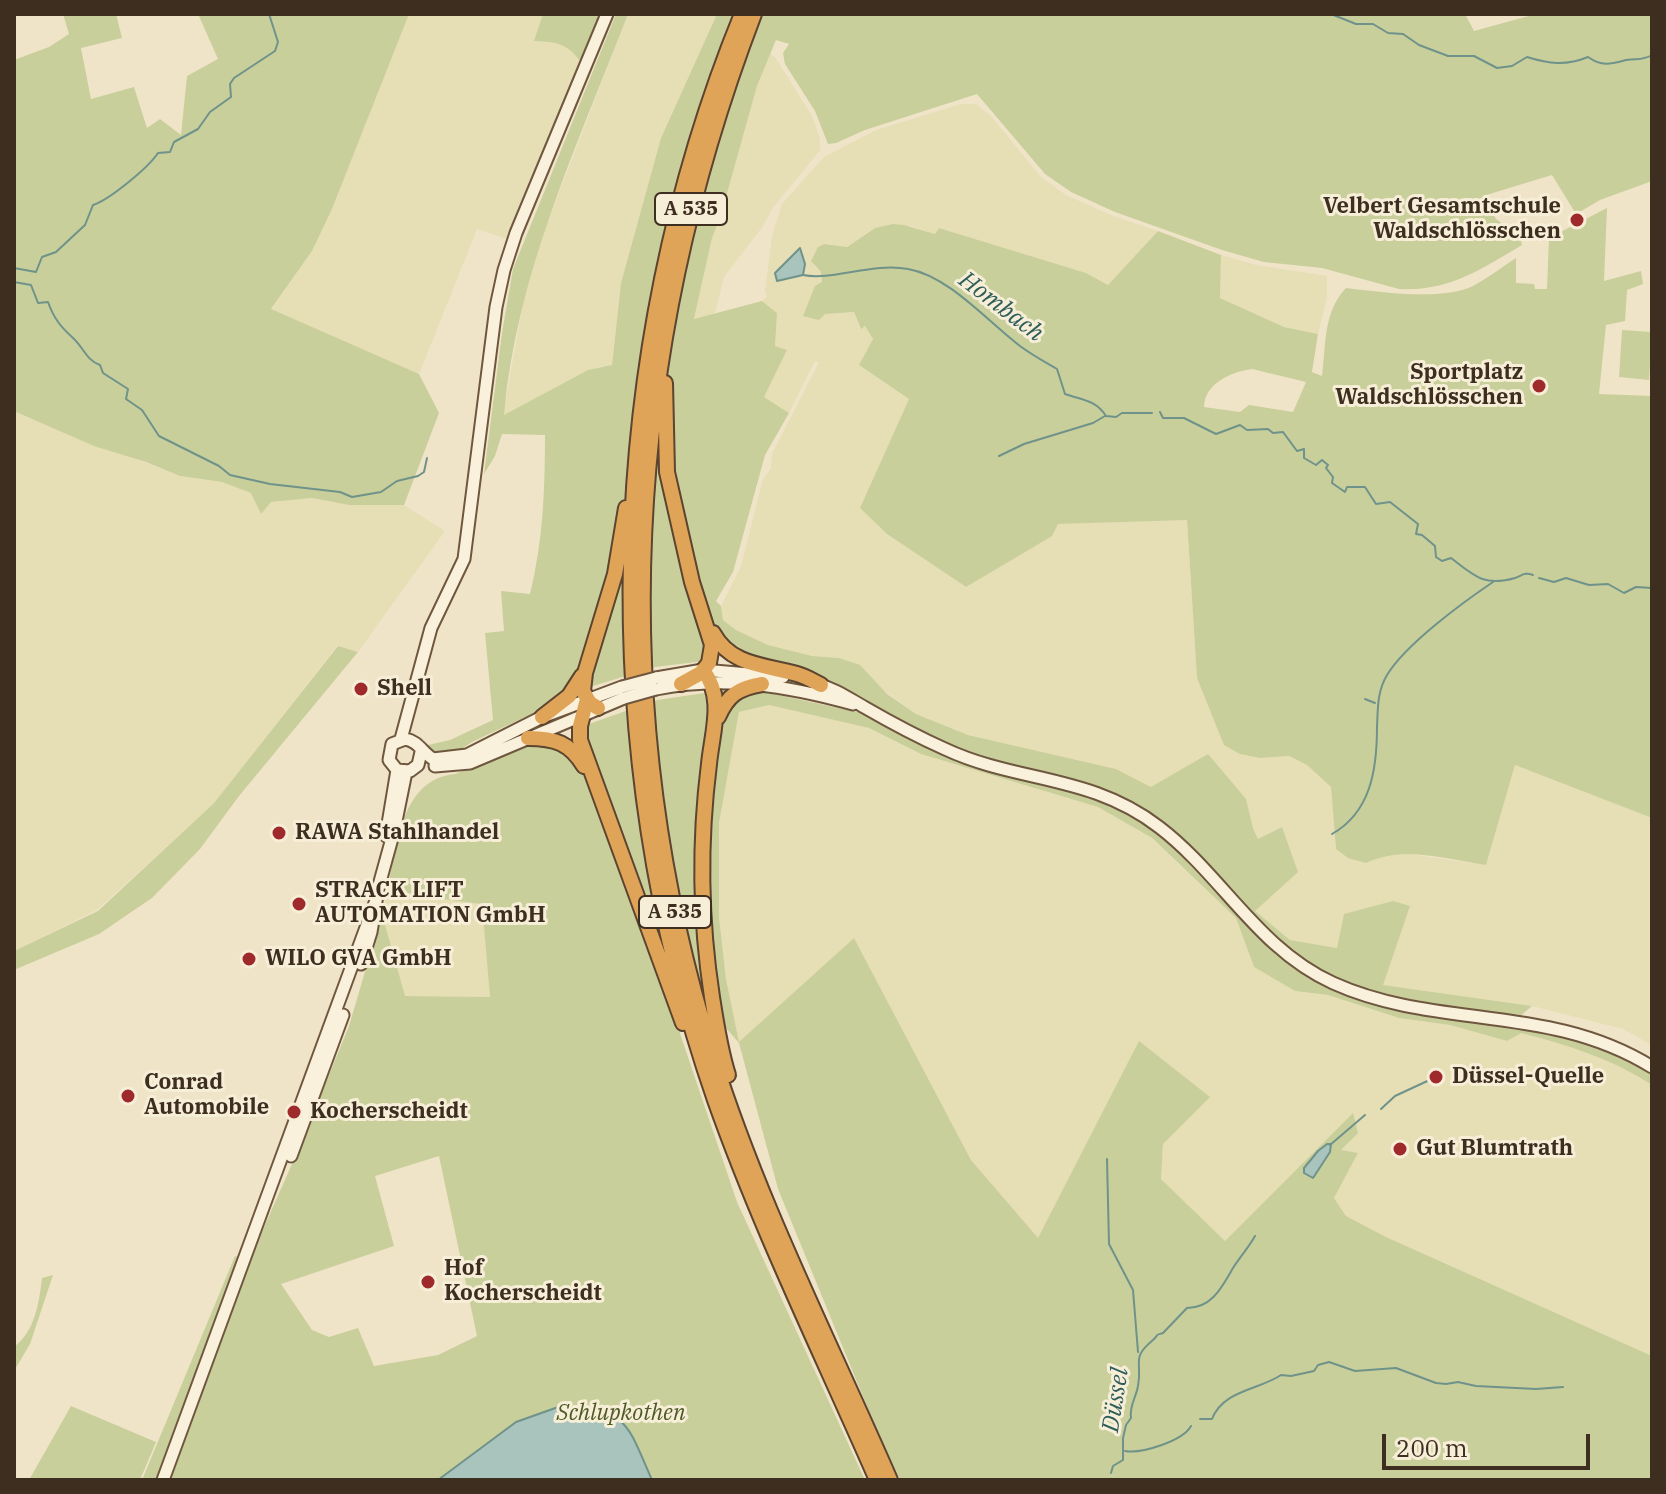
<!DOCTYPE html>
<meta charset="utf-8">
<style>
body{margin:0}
#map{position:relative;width:1666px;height:1494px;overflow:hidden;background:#f0e4c8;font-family:"IBM Plex Serif",serif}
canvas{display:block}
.frame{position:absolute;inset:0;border:16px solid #3d2e20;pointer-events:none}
.scale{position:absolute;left:1382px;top:1434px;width:208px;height:36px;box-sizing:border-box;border:4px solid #3d2e20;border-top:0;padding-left:10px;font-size:24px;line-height:28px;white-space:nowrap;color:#3d2e20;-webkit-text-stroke:6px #f7eed8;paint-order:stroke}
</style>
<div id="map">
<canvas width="1666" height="1494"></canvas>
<div class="frame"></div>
<div class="scale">200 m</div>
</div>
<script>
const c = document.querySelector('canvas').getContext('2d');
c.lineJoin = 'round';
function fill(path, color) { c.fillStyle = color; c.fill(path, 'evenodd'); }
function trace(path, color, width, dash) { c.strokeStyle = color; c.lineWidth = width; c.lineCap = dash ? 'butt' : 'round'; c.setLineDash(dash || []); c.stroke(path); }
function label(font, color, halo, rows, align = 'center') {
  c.font = font + ' "IBM Plex Serif",serif'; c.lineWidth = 6; c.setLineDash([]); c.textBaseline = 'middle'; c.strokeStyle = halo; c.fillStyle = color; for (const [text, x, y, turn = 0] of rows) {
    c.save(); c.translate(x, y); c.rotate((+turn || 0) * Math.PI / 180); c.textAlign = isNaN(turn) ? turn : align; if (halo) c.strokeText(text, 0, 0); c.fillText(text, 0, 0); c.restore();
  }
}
fill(new Path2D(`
 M409,14H543L535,41L559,43L571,48L581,62L507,239L477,229L419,374L336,341L271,310L312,251L332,209Z
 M628,14H717L661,138L621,283L612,365L588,370L503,416L522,308L546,226Z
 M770,54L775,57L812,116L820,139V150L772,209L763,226L724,277L715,313L694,320L712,238L721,215L757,86Z
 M961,104H976L991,116L1041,177L1066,195L1113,216L1158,231L1108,285L1086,273L939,228L935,234L911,226L875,228L846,247L824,244L818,247L815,267L821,272L825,314L854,312L860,328L865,326L873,339L859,365L909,399L860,508L887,534L966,587L1058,524L1187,519L1197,678L1260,758L1289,756L1307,765L1331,787L1336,849L1366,863L1382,855L1409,854L1486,865L1515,765L1652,818V1045L1623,1029L1532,1006L1382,985L1410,906L1337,948L1290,940L1254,911L1281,827L1259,840L1253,828L1246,799L1151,787L1116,769L968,735L916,714L839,658L812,656L768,645L736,630L723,620L721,606L741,566L763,479L771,468L772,454L819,362L815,361L789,413L764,397L787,350L775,346L777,313L762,301L767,297L765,291L772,236L782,204L824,157L876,130Z
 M1221,255L1256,265L1327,276V298L1318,334L1284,327L1220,298Z
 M14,411L180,476L222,482L252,493L261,514L271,502L312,498L349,505H404L445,531L358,652L337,646L214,803L97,910L14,951Z
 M769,705L869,728L921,754L1098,807L1151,838L1236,918L1254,967L1295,991L1328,995L1399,1018L1450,1025L1507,1041L1521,1032L1584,1052L1636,1074L1652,1085V1356L1386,1237L1346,1216L1334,1198L1358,1153L1341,1151L1225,1242L1161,1179L1163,1144L1140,1041L1038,1239L971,1160L854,938L739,1043L726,979L719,917V823L739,712Z
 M387,892L482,903L490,997L404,996L382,914Z`), '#e6deb5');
fill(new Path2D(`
 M63,14H116L122,38L81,48L91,99L134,87L147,128L160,119L181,135L187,76L218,59L198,14H409L332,209L312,251L271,309L419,374L439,413L404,505H349L312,498L271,502L261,514L251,493L222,482L180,476L146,462L94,446L14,411V60L49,47L69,34Z
 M543,14H600L581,62C567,43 556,42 534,41Z
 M616,14H628C578,144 516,275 504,415L588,370L612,365L621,283L661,138L717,14H1465L1474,31L1536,14H1652V181L1600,200L1576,214L1552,175L1483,196L1496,219L1520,236L1522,245C1481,269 1449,292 1399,289L1322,268L1264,262L1222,250L1115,212L1071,192L1045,174L977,94L865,130L836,143L828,144L815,111L785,64L783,53L789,44L776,40L757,86L721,215L712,238L694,319L762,301L777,313L775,346L787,350L764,397L789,413L765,455L733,572L716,601L721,606L723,620L736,630L768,645L812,656L839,658L860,665L887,694L916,714L968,735L1116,769L1151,787L1208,754L1246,799L1253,828L1258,839L1282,827L1298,872L1255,911L1290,940L1337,948L1344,914L1393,901L1410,906L1383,985L1532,1006L1512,1023C1560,1035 1609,1045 1652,1072V1085C1612,1059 1567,1045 1521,1033L1507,1041L1450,1025L1399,1018L1328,995L1295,991L1254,967L1236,918L1152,838L1098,807L921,754L869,728L769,705L739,712L719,823V917L726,979L739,1042L854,938L971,1160L1038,1238L1139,1041L1210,1097L1163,1144L1161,1179L1225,1241L1353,1113L1358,1133L1341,1150L1358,1153L1334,1198L1346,1216L1386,1237L1652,1356V1480H900L873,1421L778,1189L739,1043L706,1005L689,942L640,915L737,1202L865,1480H142L235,1256L249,1261L300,1146L349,1026L382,914L405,996L490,997L482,904L387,892C397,848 400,779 455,774L538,741L563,746L591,781L586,725L657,700L718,691L717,685L760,691L862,713L852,692L782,662L763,661L724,646L705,661L655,667L590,687L566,690L540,710L472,742C459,752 449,753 433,753L428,745L450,740L493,720L485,633L504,631L501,591L530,594C543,541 545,490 545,435L502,434L495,456L484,474L502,333L513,269ZM439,1156L477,1336L438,1355L374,1366L358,1328L329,1337L312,1330L281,1284L394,1246L375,1176Z
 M1607,208L1604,281L1641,271L1643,284L1627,290L1625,321L1606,325L1599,394L1652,396V818L1515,765L1486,865C1447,859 1402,845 1366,863L1348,858L1336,849L1331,787L1307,765L1289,756L1260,758L1240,754L1224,745L1197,678L1187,520L1058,524L1052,536L966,587L887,534L860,508L909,399L859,365L873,339L865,326L861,329L854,312L825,314L819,320L803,316L815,286L822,282L821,272L811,261L818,247L824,244L847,247L875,228L893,224L904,225L935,234L939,228L1086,273L1108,285L1158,231L1221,255L1220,298L1284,327L1318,334L1312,372L1322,376C1326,346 1323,312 1346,288C1381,292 1441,301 1473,286C1488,278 1502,267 1516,258V283L1534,284L1535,289H1547L1549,238ZM1252,369L1306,382L1293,412L1249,405L1240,412L1204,407C1205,383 1231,372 1252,369Z
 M1622,330L1652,332L1649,380L1619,377Z
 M338,646L358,652L239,796L200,849L152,898L99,934L14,970V951L98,911L214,803Z
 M53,1275L30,1344L14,1371V1347C35,1331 39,1303 42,1278Z
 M71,1406L156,1442L140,1480H29Z`), '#c9cf9b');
const water = new Path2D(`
 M800,248L805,264L803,275L777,281L775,273Z
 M1327,1144H1331L1330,1152L1313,1178L1304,1173V1168L1318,1151Z
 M561,1406C629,1409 627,1424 652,1480H438L516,1422Z`);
fill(water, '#a9c4bc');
trace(water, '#6f938a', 2);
trace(new Path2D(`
 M1331,14L1356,24H1373L1388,33L1403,34L1419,45L1448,56H1474L1497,68L1512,66L1527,57C1549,64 1566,66 1588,57C1602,67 1611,64 1626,60C1637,58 1642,61 1652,55
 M14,268L36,272L42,257L56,252L85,225L93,205C109,200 148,168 158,153L170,152L174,142L198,129L210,112L231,97L230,84L234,78L275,51L278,42L269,14
 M803,275C832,281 874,262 908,269C949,276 988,322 1020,346C1032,355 1045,362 1057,369L1065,394C1082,400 1096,400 1106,416L1116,417L1122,413H1152
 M14,282L31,285L38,303L48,302C54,319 61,327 73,338C84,348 86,360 100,365L103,373L128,389L126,399L142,410L159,436L219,466L230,475L270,484L340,492L352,497L381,492L397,481L418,476L424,472L427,458
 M1160,412L1163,418H1184L1216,434L1240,425L1247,430L1268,429L1273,433L1283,432L1297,451L1304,449V458L1316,465L1322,460L1328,465L1326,468L1333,477L1332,483L1345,492L1347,487H1365L1376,504L1390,502L1418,524L1416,534L1422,535L1435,546L1436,557L1442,561L1451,558C1474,576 1484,587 1515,578C1523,575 1524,572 1533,575
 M999,456L1024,444L1093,423L1105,416
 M1539,578L1554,582L1566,578L1589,585L1608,584L1624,593L1636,587L1652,588
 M1365,699L1375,703
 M1332,834C1371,812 1377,769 1377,727C1378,708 1377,692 1387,675C1406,644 1462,603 1493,582
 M1381,1109L1395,1096L1436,1077
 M1330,1145L1365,1115
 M1107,1159L1109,1244L1133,1290L1138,1352
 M1200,1419H1212C1223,1390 1259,1390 1281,1375L1291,1376L1314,1371L1318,1365L1329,1362L1355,1371L1396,1368L1436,1383L1446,1384L1458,1382L1476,1386L1536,1389L1563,1387
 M1125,1451C1141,1454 1183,1441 1191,1426
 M1111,1473L1113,1466L1123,1460V1438L1126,1425L1131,1418C1129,1406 1136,1398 1138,1386C1143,1362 1130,1359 1153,1340C1161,1333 1153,1336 1163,1333L1187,1308C1212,1308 1222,1287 1233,1268C1240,1257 1249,1247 1255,1236`), '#6f938a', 2);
const secondary = new Path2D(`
 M656,678L703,670L783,677
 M816,684C834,688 848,698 864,707C890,722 918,737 945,749C1018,783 1090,774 1159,827C1222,875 1258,949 1333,983C1437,1030 1549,1003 1652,1067
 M656,689C723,675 788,686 853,704
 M401,739L431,628L464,559L496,307L504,270L516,233L607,14
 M421,752L418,765L410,771L397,770L389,760L392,744L405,739C418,741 422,752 433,759L467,755L542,717L622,687
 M435,766L470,763L624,698
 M386,836L397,770
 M361,964L371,932L378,889L394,831L406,772
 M291,1156L343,1015
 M163,1480L375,903`);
const motorway = new Path2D(`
 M742,14C603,354 594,753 715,1100C761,1230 822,1354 877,1480
 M754,14C625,352 604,710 713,1057C759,1203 829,1340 890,1480
 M665,383L667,472L692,582L712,645L709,663L701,673L681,684
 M713,633C731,666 765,665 797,674C805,676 813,681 821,685
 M703,670C725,698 712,732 709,764C699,843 700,919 712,997C716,1023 720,1050 728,1075
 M587,699L580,726V740L683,1023
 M598,708L590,703L583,691L585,673L615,574L626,508
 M542,717L569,696L582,676
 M718,717C728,695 738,688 762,684
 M528,738C555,738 570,743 584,766`);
trace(secondary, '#6f573f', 15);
trace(motorway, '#5b4430', 18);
trace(secondary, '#faf1dc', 11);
trace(motorway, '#e0a458', 14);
const secondaryBridge = new Path2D(`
 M622,687L656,678
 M624,698L656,689`);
trace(secondaryBridge, '#6f573f', 15, []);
trace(secondaryBridge, '#faf1dc', 11);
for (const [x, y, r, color] of [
 [1577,220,8,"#9e2a2b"],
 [1539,386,8,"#9e2a2b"],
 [361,689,8,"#9e2a2b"],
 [279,833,8,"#9e2a2b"],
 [299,904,8,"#9e2a2b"],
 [249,959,8,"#9e2a2b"],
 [1436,1077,8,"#9e2a2b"],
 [128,1096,8,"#9e2a2b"],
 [294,1112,8,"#9e2a2b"],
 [1400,1149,8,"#9e2a2b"],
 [428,1282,8,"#9e2a2b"]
]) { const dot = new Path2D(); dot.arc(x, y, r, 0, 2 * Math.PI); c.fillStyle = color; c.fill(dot); trace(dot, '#f7eed8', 3); }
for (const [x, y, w] of [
 [691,209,72],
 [675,912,72]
]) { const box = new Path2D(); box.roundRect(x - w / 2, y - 16, w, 32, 6); c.fillStyle = '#f7eed8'; c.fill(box); trace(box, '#3d2e20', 2); }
label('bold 20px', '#3d2e20', null, [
 ["A 535",691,209],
 ["A 535",675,912]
]);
label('bold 22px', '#3d2e20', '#f7eed8', [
 ["Velbert Gesamtschule",1561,207,"right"],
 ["Waldschlösschen",1561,232,"right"],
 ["Sportplatz",1523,373,"right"],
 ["Waldschlösschen",1523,398,"right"],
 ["Shell",377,689],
 ["RAWA Stahlhandel",295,833],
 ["STRACK LIFT",315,891],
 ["AUTOMATION GmbH",315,916],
 ["WILO GVA GmbH",265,959],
 ["Düssel-Quelle",1452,1077],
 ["Conrad",144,1083],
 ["Automobile",144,1108],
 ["Kocherscheidt",310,1112],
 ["Gut Blumtrath",1416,1149],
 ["Hof",444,1269],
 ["Kocherscheidt",444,1294]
], 'left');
label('italic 22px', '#4d5a26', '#f7eed8', [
 ["Schlupkothen",621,1414]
]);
label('italic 24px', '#2f5d5a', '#f7eed8', [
 ["Hombach",1001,307,37],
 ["Düssel",1116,1400,-81]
]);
</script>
